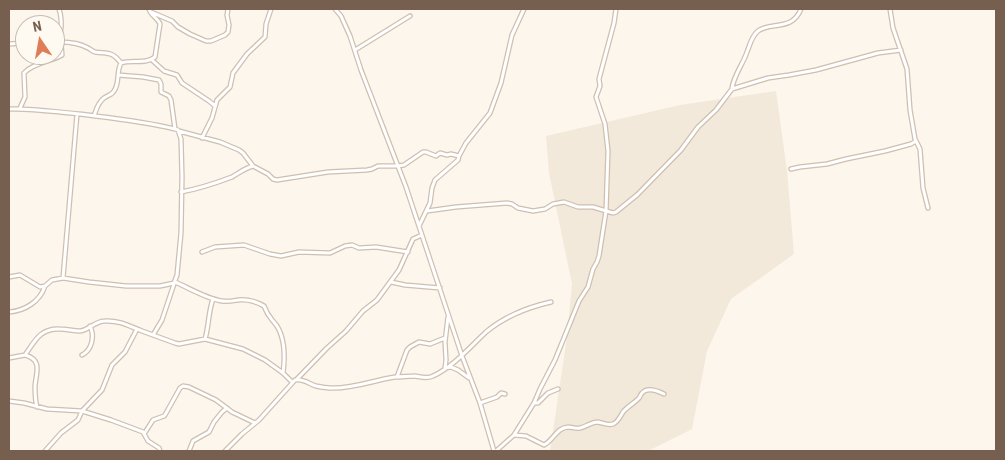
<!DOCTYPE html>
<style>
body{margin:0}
#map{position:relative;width:1005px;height:460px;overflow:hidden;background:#fcf6ec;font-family:"Roboto Condensed",sans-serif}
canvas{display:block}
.frame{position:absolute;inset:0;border:10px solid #775f4f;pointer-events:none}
.north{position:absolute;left:15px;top:15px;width:50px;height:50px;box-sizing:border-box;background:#fefaf2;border:1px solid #c8bcb1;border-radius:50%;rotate:348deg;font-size:14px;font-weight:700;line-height:20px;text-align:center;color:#775f4f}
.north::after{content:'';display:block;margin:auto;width:18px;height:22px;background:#df7d58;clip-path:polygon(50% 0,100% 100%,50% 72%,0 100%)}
</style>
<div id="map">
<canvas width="1005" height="460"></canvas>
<div class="frame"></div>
<div class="north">N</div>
</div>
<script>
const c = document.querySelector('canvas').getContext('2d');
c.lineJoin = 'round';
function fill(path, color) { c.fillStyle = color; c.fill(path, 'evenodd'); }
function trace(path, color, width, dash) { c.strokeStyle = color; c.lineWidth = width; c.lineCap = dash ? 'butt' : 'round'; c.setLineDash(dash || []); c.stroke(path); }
fill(new Path2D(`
 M776,91L787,171L794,254L731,299L707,351L692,429L648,451H550L567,337L572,284L549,173L546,136L680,105Z`), '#f3e9da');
const street = new Path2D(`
 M335,9L341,16L350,36L361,70L406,187L462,356L480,403L494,451
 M890,9L893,28L907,69L910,110L915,139L920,149L923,188L928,208
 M151,12L172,21L178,27L190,34L206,41H211L225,35L228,32L229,25L227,15L228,9
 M60,42C69,42 81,44 88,48C92,50 92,51 95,52C108,54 112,51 121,63
 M55,43C63,36 62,18 59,9
 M9,44L25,43
 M355,50L410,16
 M152,60L164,71L177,75L182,83L209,101L215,106
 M118,75L143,77L159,80L161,84V92L169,96L171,100L175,129
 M732,88C734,75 743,64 747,52C750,45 751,37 758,31C770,21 792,32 801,9
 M20,108L25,97L24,73C33,63 50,62 62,55L61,44L59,38
 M9,109C33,108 55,112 79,114C111,118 143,121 175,129L178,130L181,139L182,177L181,233L177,275L174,283L160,286H126L89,282L63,278L52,280L45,286L40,287L20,275L9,277
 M94,116C96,110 98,102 104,98C108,95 112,95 114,91C120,83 116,72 121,63C132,59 145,65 155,57L160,24C158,18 151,16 149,9
 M179,131L220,142L239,150L243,153L253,166
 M202,138L212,118L217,100L230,87L233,73L247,54L265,37L266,24L271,9
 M791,169L800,167L827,164L846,159L885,151L911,144L916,141
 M181,192C198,189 216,183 232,177C239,173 245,168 253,166L268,174L273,179L277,180L328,172L367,170L372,169L378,166H398L404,165L423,152H426L436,156L440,153L447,155L451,154L459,156
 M427,211L456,207L507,203L512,204L518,208L533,211L545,209L553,204L564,202L578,207H593L613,213L616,212L637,195L681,150L698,127L716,110L732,89L768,78L789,75L816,70L878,53L901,50
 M419,226L430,203L432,188L435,180L458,160L459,156L466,143L490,113L501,83L512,35L524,9
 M202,252L215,247L244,245L270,254L281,256L299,252L330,253L345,246L352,245L359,248L376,247L408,252
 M63,278L77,114
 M175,282C189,288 207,299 222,301C228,302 232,301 238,300C247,299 257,302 264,306C268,317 271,318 277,326C285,339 285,358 283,373
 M391,282L405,285L440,288
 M9,312C24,311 40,302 45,286
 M448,317L445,342L446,360L445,368L451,367L458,370L469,378
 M153,335L162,320L174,284
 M205,339C209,326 208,313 213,299
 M25,355C43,360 36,373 35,386C35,393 35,400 37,407
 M82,355C92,350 95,336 90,326
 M9,358L25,355C35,341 40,328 60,329C67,329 73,331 80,331C89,330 95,321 105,321C119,320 129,326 142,331C153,335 164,339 175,343L179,344L205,339L243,349L265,360L283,373L292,382
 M397,377L407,350L410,347L419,342L430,344L445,338
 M297,379L327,348L346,331L363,311L377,300L399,270L413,239L422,235
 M9,401L24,403L47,409L82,411L111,420L143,432L148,441L159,448L160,451
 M480,403L497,397L501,393L505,394
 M534,403H538L548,393L558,389
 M144,434L153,420L164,416L165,415L180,388L183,386L189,387L216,400L232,412L255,423
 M514,435L526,436L544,445C554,440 556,428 568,427C572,427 576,429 580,428C586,427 591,422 598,422C603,423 608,426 613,424C618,422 620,417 623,412C627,407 633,404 638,399C640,398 640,395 642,393C647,387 658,391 664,394
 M45,451L61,433L78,420L82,411L102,390L112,365L125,352L137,329
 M189,451L193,441L209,432L214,422L222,412L227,408
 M225,451L242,434L259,420L295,380C303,378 309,384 316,386C321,387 326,388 331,388C353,389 374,380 395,377C402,377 408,376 415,376C421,377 428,379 433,376C454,366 470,347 486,332C504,317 529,307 551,302
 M496,451L514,435L534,403L540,389L555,360L579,301L588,287L593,269L597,262L599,256L606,211L608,151L605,124L596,97L600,86L599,79L614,23L616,9`);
trace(street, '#cebfb1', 5.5);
trace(street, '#fff', 3);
</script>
